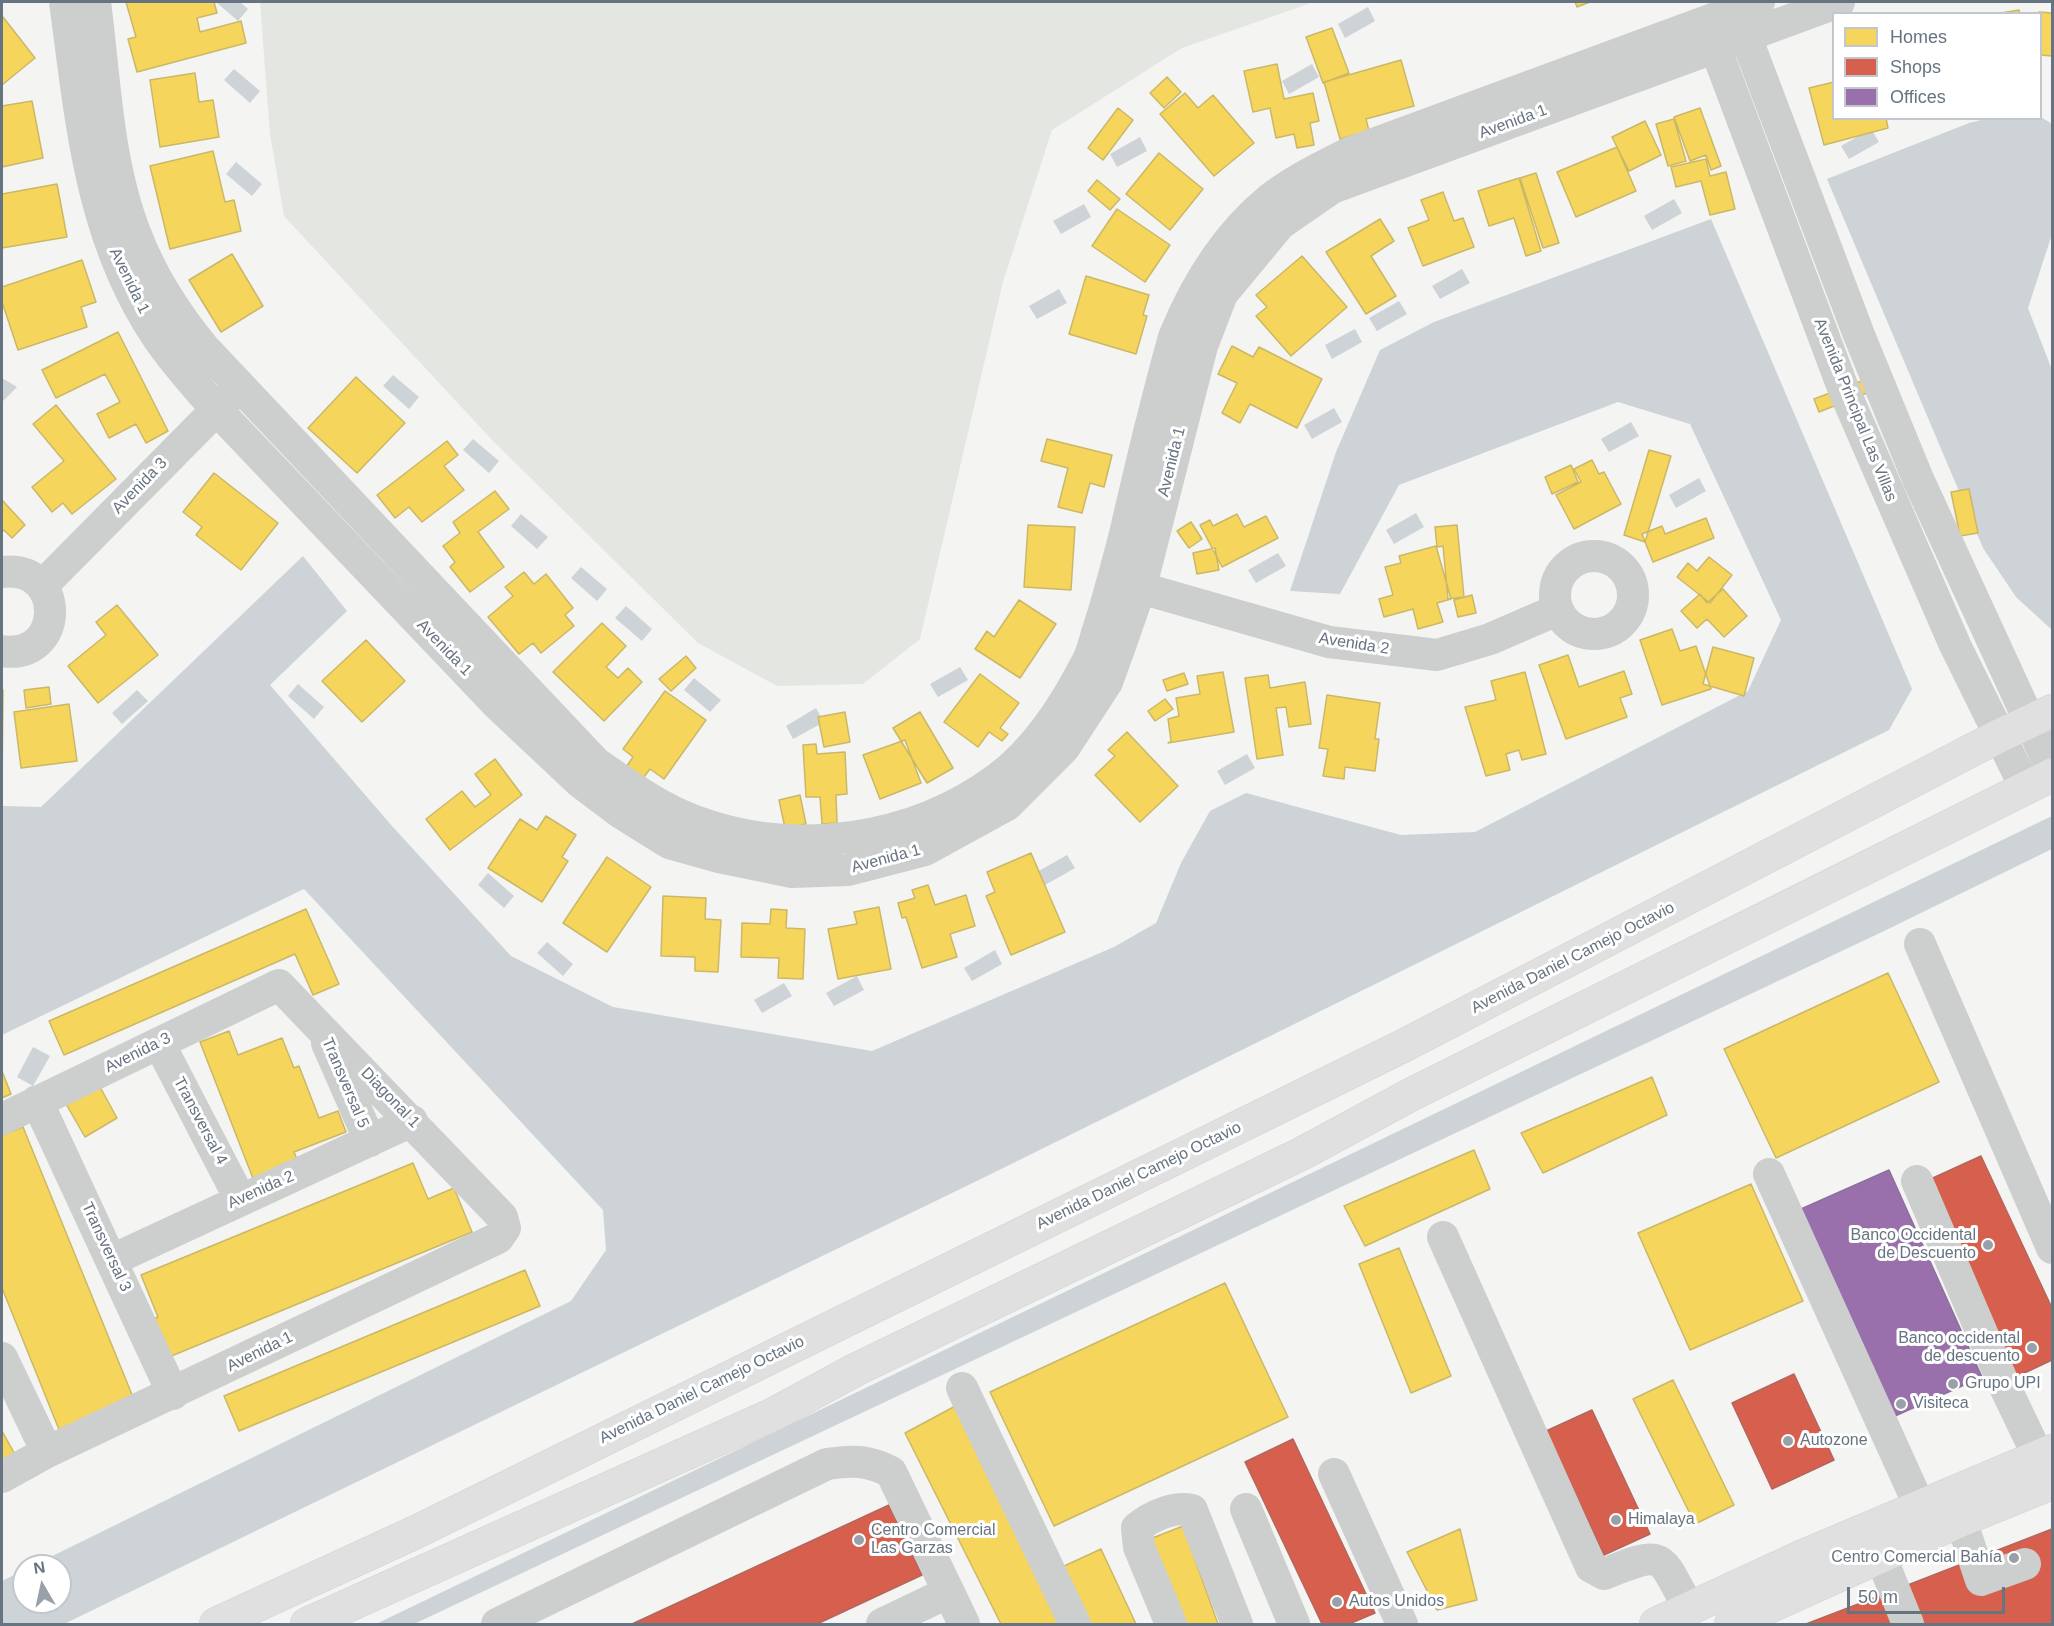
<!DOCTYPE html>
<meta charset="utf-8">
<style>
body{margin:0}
#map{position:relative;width:2054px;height:1626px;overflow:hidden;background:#f4f4f3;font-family:Arial,sans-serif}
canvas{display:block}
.frame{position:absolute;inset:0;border:3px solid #667381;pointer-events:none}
.legend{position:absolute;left:1832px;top:12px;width:210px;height:108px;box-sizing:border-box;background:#fff;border:2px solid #c2c7cd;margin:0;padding:8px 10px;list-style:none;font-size:18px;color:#667381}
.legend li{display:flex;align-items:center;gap:12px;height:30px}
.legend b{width:30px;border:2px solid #c2c7cd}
.north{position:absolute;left:12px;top:1554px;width:60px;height:60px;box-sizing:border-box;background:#fff;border:2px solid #c2c7cd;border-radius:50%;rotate:351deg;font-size:16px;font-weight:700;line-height:24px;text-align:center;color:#667381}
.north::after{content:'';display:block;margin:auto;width:21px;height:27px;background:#98a0a9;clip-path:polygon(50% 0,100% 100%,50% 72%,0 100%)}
.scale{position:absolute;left:1847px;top:1587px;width:158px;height:27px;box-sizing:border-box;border:3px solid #667381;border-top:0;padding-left:8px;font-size:18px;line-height:21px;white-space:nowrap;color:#667381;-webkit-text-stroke:4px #fff;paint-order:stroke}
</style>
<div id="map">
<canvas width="2054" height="1626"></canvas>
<div class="frame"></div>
<ul class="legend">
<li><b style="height:16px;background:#f6d55c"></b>Homes</li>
<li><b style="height:16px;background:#d6604d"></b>Shops</li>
<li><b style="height:16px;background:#9970ab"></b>Offices</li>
</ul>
<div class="north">N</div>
<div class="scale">50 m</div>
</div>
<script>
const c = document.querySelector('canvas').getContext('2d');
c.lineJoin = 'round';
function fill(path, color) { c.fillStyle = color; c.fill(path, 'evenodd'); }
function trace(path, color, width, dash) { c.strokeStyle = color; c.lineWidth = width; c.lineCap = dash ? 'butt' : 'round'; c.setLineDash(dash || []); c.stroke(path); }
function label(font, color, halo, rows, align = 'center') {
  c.font = font + ' Arial,sans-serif'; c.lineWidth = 6; c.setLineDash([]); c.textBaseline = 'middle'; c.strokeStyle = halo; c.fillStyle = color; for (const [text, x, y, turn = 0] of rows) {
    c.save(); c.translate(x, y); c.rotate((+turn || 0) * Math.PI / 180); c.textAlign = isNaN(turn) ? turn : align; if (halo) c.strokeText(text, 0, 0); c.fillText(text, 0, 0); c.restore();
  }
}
fill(new Path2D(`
 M260,2H1314L1182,48L1052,130L1003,282L920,639L863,684L777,686L698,643L493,441L284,216L270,134Z`), '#e4e7e1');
fill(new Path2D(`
 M216,2H240L248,9L238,21Z
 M1368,7L1375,21L1345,38L1338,24Z
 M1312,64L1319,77L1289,94L1282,81Z
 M234,69L260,91L250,103L224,80Z
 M2041,117L2052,124V234L2028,308L2052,370V630L2016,597L1983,548L1827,179L1969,123L1985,119Z
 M1871,129L1879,142L1849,159L1841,146Z
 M1140,137L1147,151L1117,167L1110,154Z
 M236,162L262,184L252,196L226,174Z
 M1674,199L1682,213L1652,230L1644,216Z
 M1084,204L1091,217L1061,234L1053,221Z
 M1711,219L1912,689L1889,730L985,1177L64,1624H2V1581L24,1570V1602H60V1566H32L571,1301L606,1250L603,1210L304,889L2,1035V806L41,807L303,556L347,611L270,685L392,826L511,956L613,1007L872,1051L1114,947L1156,923L1181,863L1210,811L1246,793L1401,835L1475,832L1748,691L1781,620L1690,424L1618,402L1399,485L1340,594L1290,591L1336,452L1380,350L1434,322Z
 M1462,269L1470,283L1440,299L1432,286Z
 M1059,289L1067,303L1037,319L1029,306Z
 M1399,301L1407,314L1377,331L1369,318Z
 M1355,329L1362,342L1332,359L1325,345Z
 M393,375L419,397L409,409L383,386Z
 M2,378L17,387L2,402Z
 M1334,408L1342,422L1312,439L1304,425Z
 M1631,422L1639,436L1609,452L1601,439Z
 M473,439L499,461L489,473L463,450Z
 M1699,478L1706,491L1676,508L1669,495Z
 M1416,513L1424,527L1394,544L1386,530Z
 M521,514L548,537L537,549L511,526Z
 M1278,553L1286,566L1256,583L1248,570Z
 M581,567L607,589L597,601L571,578Z
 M626,606L652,629L642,641L615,618Z
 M960,667L968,680L938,697L930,684Z
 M694,678L721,700L710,712L684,690Z
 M298,684L324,707L314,719L288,696Z
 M137,690L148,701L122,724L112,713Z
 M816,708L824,722L793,739L786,726Z
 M1247,754L1255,768L1225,785L1217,771Z
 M2052,816V849L1882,932L414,1624H376Z
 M1067,855L1075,868L1045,885L1037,872Z
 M488,873L514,896L504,908L478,885Z
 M547,942L573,964L563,976L537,953Z
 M995,950L1002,964L972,981L964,968Z
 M857,976L864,990L834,1006L826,993Z
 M784,983L792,996L762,1013L754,1000Z
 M33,1047L50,1056L33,1086L17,1077Z`), '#cdd3d6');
const homes = new Path2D(`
 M126,2H214L217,13L197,18L200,32L241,21L246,43L137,72L128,39L136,37Z
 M1575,2H1590L1577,7Z
 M2019,10L2020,14H1995Z
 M2039,12L2052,13V56L2040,55Z
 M3,17L35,58L2,85V18Z
 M1332,28L1349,73L1323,83L1306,37Z
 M1401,60L1414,106L1366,119L1369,131L1340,139L1324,82Z
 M1277,64L1284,99L1313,93L1319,121L1310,123L1314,145L1297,148L1294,134L1276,138L1270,108L1253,112L1244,71Z
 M195,73L199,102L213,100L219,137L160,147L150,80Z
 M1167,77L1181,92L1164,108L1150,93Z
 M1834,82V118H1886L1888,128L1824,145L1809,88Z
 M1185,93L1198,108L1213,95L1254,143L1214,176L1160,114Z
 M32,101L43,158L2,167V106Z
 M1118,108L1133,120L1103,160L1088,148Z
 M1700,108L1721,166L1711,170L1706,155L1690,161L1674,117Z
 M1674,119L1686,161L1668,166L1656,124Z
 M1645,121L1661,155L1629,171L1612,137Z
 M1617,147L1636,191L1576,217L1557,172Z
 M213,151L225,202L234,200L241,231L170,249L150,166Z
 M1159,153L1203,189L1170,230L1126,194Z
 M1706,159L1710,176L1726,172L1735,209L1710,215L1701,181L1676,187L1671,167Z
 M1536,173L1559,243L1543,248L1520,178Z
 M1519,178L1541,251L1526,256L1514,218L1489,226L1478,191Z
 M1097,180L1120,199L1110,210L1088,191Z
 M57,184L67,237L2,248V194Z
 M1443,192L1454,221L1463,218L1474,247L1423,266L1408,228L1429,220L1421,200Z
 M1117,209L1170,245L1145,282L1092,246Z
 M1380,219L1394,241L1371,256L1396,296L1366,314L1326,252Z
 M232,254L263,306L221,332L189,280Z
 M1302,256L1347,307L1291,356L1256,316L1267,307L1256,295Z
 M82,260L96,302L81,307L87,327L18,350L2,302V287Z
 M1086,276L1149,295L1143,315L1147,316L1136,354L1069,334Z
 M118,332L168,431L146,443L136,424L109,438L97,414L120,402L105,374L56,398L42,370Z
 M1232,346L1253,357L1259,347L1322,379L1297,428L1250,404L1240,423L1222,413L1237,383L1218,374Z
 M356,377L405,423L357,473L308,428Z
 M1867,379L1872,391L1819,412L1814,399Z
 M56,405L116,479L72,514L63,503L52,512L32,487L64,461L33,424Z
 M1047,439L1112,455L1104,487L1090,483L1082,513L1058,507L1068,468L1041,461Z
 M447,441L458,455L444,466L464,490L422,522L409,507L395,518L377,495Z
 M1649,450L1671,456L1645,542L1624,535Z
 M1592,460L1599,474L1604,472L1621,504L1574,529L1556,495L1581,482L1574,469Z
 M1571,465L1578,482L1552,494L1545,477Z
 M214,473L278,523L241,570L196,535L202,527L183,512Z
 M1969,489L1978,533L1960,536L1951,492Z
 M495,491L509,509L478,532L504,567L470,592L450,567L455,562L443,546L460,533L453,522Z
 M2,500L25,525L12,538L4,530L2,532Z
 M1237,514L1244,527L1266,516L1278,538L1222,567L1200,525L1210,520L1213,526Z
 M1706,518L1714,538L1653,562L1642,534L1662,526L1665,534Z
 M1191,522L1202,539L1189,548L1177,531Z
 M1028,525L1075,527L1071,590L1024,587Z
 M1457,525L1464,597L1448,599L1443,546L1437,547L1435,527Z
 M1436,546L1451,599L1437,603L1443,622L1418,629L1413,609L1384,617L1379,599L1393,595L1385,567L1401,563L1399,556Z
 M1215,548L1219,570L1197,574L1193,553Z
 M1709,557L1732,575L1710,603L1677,577L1688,563L1697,571Z
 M524,572L534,584L546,574L573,608L565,615L574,626L541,653L533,643L519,654L488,617L513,596L505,587Z
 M1723,589L1747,616L1724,637L1707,619L1697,628L1681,611L1700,594L1707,603Z
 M1472,595L1476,613L1458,617L1454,600Z
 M1019,600L1056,624L1020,678L975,649L987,631L994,637Z
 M117,605L158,655L98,703L68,666L106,635L96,622Z
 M602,623L626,646L606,667L618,678L628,668L642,682L604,721L553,672Z
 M1672,629L1680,651L1696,646L1711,689L1662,705L1640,640Z
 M366,640L405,681L362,722L322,681Z
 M1713,647L1754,658L1744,696L1703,684Z
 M1568,655L1579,687L1624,671L1632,694L1620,698L1627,717L1566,739L1539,665Z
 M686,656L696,668L671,691L659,679Z
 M1223,672L1234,732L1168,743L1171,741L1168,719L1179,716L1176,698L1200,694L1197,676Z
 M1525,672L1546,754L1522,760L1519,750L1506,754L1510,770L1486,776L1465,707L1496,700L1491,681Z
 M1184,673L1188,684L1167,691L1163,680Z
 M980,674L1019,703L1000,728L1008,734L1002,741L989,732L978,747L944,722Z
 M1268,675L1270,688L1305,682L1311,724L1289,727L1286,707L1276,708L1283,755L1257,759L1245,678Z
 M49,687L51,704L26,708L24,690Z
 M2,690H3L2,791Z
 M665,691L706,720L664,779L650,769L640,782L624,770L633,757L623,749Z
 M1327,695L1380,703L1375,739H1379L1375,771L1345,767L1344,779L1323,776L1328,749L1319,748Z
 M1165,699L1173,709L1155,721L1148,711Z
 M69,704L77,761L21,768L14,712Z
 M845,712L850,742L824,747L818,717Z
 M920,712L953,768L927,783L893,728Z
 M1127,732L1178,786L1140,822L1095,775L1115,756L1108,750Z
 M905,740L921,783L880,799L863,755Z
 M816,744L817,754L845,752L847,794L836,795L837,823L822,824L820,797H806L803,745Z
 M495,759L522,795L450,850L426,819L462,791L475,807L491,795L475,774Z
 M800,795L806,824L785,828L779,800Z
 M546,816L576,835L562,857L568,861L542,902L488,868L520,819L537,830Z
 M1031,853L1065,932L1011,955L986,896L995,892L987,872Z
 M607,857L651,887L607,952L563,923Z
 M928,885L935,905L966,895L975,926L950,934L957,957L922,968L906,917L902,918L898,903L915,898L912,890Z
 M663,896L706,898L705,919L721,920L718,972L695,971V957L661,956Z
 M879,907L891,969L838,979L828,929L857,924L854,912Z
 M306,909L339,984L313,995L295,954L64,1055L49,1021Z
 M771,909L787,910L786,928L805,929L803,979L778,978L779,958L741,957L742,923L770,924Z
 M1888,973L1939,1082L1776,1158L1724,1049Z
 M229,1031L238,1055L282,1038L294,1068L299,1066L319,1118L338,1111L346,1132L294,1152L299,1164L254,1181L200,1042Z
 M2,1071L11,1094L2,1098Z
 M1652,1077L1667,1115L1543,1173L1521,1133Z
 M99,1085L117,1118L85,1137L66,1104Z
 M23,1127L135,1402L60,1432L2,1288V1135Z
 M1474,1150L1490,1189L1365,1246L1344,1206Z
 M413,1163L428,1199L454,1188L472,1232L169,1357L153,1319L158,1317L141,1275Z
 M1751,1184L1803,1301L1690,1350L1638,1233Z
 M1399,1248L1451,1376L1411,1393L1359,1264Z
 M525,1270L540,1306L239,1431L224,1396Z
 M1225,1283L1288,1417L1054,1526L990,1392Z
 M1673,1380L1734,1505L1695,1524L1633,1399Z
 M961,1403L1062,1624H1001L905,1433Z
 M2,1431L17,1458L2,1467Z
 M1183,1526L1218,1624H1180L1150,1539Z
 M1460,1529L1477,1600L1437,1610L1407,1552Z
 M1101,1549L1136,1624H1088L1062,1567Z`);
fill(homes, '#f6d55c');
trace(homes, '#cbb867', 1.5);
const shops = new Path2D(`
 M1981,1156L2052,1308V1360L2016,1377L1924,1182Z
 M1794,1374L1834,1460L1772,1489L1732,1403Z
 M1592,1410L1650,1534L1604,1555L1546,1431Z
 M1293,1439L1375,1613L1349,1624H1322L1245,1462Z
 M889,1505L922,1575L817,1624H632Z
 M2052,1529V1624H1916L1900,1588Z
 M1900,1588L1916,1624H1806Z`);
fill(shops, '#d6604d');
trace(shops, '#b4665d', 1.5);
const offices = new Path2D(`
 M1889,1170L1982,1377L1895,1416L1801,1209Z`);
fill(offices, '#9970ab');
trace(offices, '#8a719e', 1.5);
const major = new Path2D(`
 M216,1624L416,1532L1403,1046L1999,736L2052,711
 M307,1624L774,1414L855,1370L1303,1153L1412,1094L2052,775
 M1656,1624L1801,1557L2052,1451
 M1731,1624L1961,1520L2052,1483`);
trace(major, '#d0d1d1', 34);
trace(new Path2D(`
 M65,2C81,119 89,236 158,338C175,363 196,386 216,409L496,703L581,783L621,813L669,843L719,857L792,872L848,870L925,850L1007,805L1064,748L1107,682L1119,649L1141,586L1202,346L1222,294L1280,224L1332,188L1839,2
 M95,2C105,78 107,162 136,235C152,277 176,314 204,348L596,763C628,785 659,808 695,821C794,858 913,841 998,778C1036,750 1066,703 1087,662C1093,651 1095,638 1099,627C1109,596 1117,565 1125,534C1140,468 1156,402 1174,337C1195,286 1226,235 1270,199C1294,180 1322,167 1349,153L1759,2
 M1738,16L1859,335L1918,479L2052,770
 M1708,28L1843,388L1955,645L2026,789
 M1555 595a39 39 0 1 1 78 0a39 39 0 1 1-78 0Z
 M2,572C67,564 65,661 2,651
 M1120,582L1329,642L1437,655L1490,639L1557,610
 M42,586L231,395
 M1920,944L2052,1248
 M159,1043L240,1199
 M327,1043L370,1141
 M37,1101L173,1394
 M2,1119L279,985L502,1217L505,1228L498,1238L47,1452L2,1477
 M1769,1174L1920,1507
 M1917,1181L2005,1387L2038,1456
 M1443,1237L1591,1567L1604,1574C1666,1549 1659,1553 1689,1609
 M112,1260L412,1121
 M2,1358L47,1452
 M962,1388L1075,1624
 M1334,1474L1402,1624
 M1246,1509L1294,1624
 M1961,1520L1981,1580L2025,1564
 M1881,1557L1908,1624
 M497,1624L827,1464C852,1460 868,1460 891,1472L964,1624
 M882,1624L947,1593
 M1171,1624L1139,1547L1137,1528C1151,1516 1174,1506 1192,1510L1237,1624`), '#cdcece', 32);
trace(major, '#e0e0e1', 33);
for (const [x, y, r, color] of [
 [1988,1245,6,"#98a0a9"],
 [2032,1348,6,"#98a0a9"],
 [1953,1384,6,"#98a0a9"],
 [1901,1404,6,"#98a0a9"],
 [1788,1441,6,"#98a0a9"],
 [1616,1520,6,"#98a0a9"],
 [859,1540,6,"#98a0a9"],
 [2014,1558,6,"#98a0a9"],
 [1337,1602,6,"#98a0a9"]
]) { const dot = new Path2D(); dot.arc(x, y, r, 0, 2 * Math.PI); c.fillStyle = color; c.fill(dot); trace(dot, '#fff', 2); }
label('16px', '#667381', '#fff', [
 ["Avenida 1",1513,122,-20],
 ["Avenida 1",129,281,64],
 ["Avenida Principal Las Villas",1855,410,68],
 ["Avenida 1",1172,462,-76],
 ["Avenida 3",140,486,-46],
 ["Avenida 2",1354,644,9],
 ["Avenida 1",444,648,46],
 ["Avenida 1",886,859,-15],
 ["Avenida Daniel Camejo Octavio",1573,958,-27],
 ["Avenida 3",138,1053,-26],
 ["Transversal 5",345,1083,67],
 ["Diagonal 1",390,1098,46],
 ["Transversal 4",200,1121,62],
 ["Avenida Daniel Camejo Octavio",1139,1176,-26],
 ["Avenida 2",261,1190,-24],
 ["Transversal 3",106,1247,65],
 ["Avenida 1",260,1352,-26],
 ["Avenida Daniel Camejo Octavio",702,1390,-26]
]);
label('16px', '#667381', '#fff', [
 ["Banco Occidental",1976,1236,"right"],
 ["de Descuento",1976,1254,"right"],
 ["Banco occidental",2020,1339,"right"],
 ["de descuento",2020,1357,"right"],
 ["Grupo UPI",1965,1384],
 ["Visiteca",1913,1404],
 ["Autozone",1800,1441],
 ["Himalaya",1628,1520],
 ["Centro Comercial",871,1531],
 ["Las Garzas",871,1549],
 ["Centro Comercial Bahía",2002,1558,"right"],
 ["Autos Unidos",1349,1602]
], 'left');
</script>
